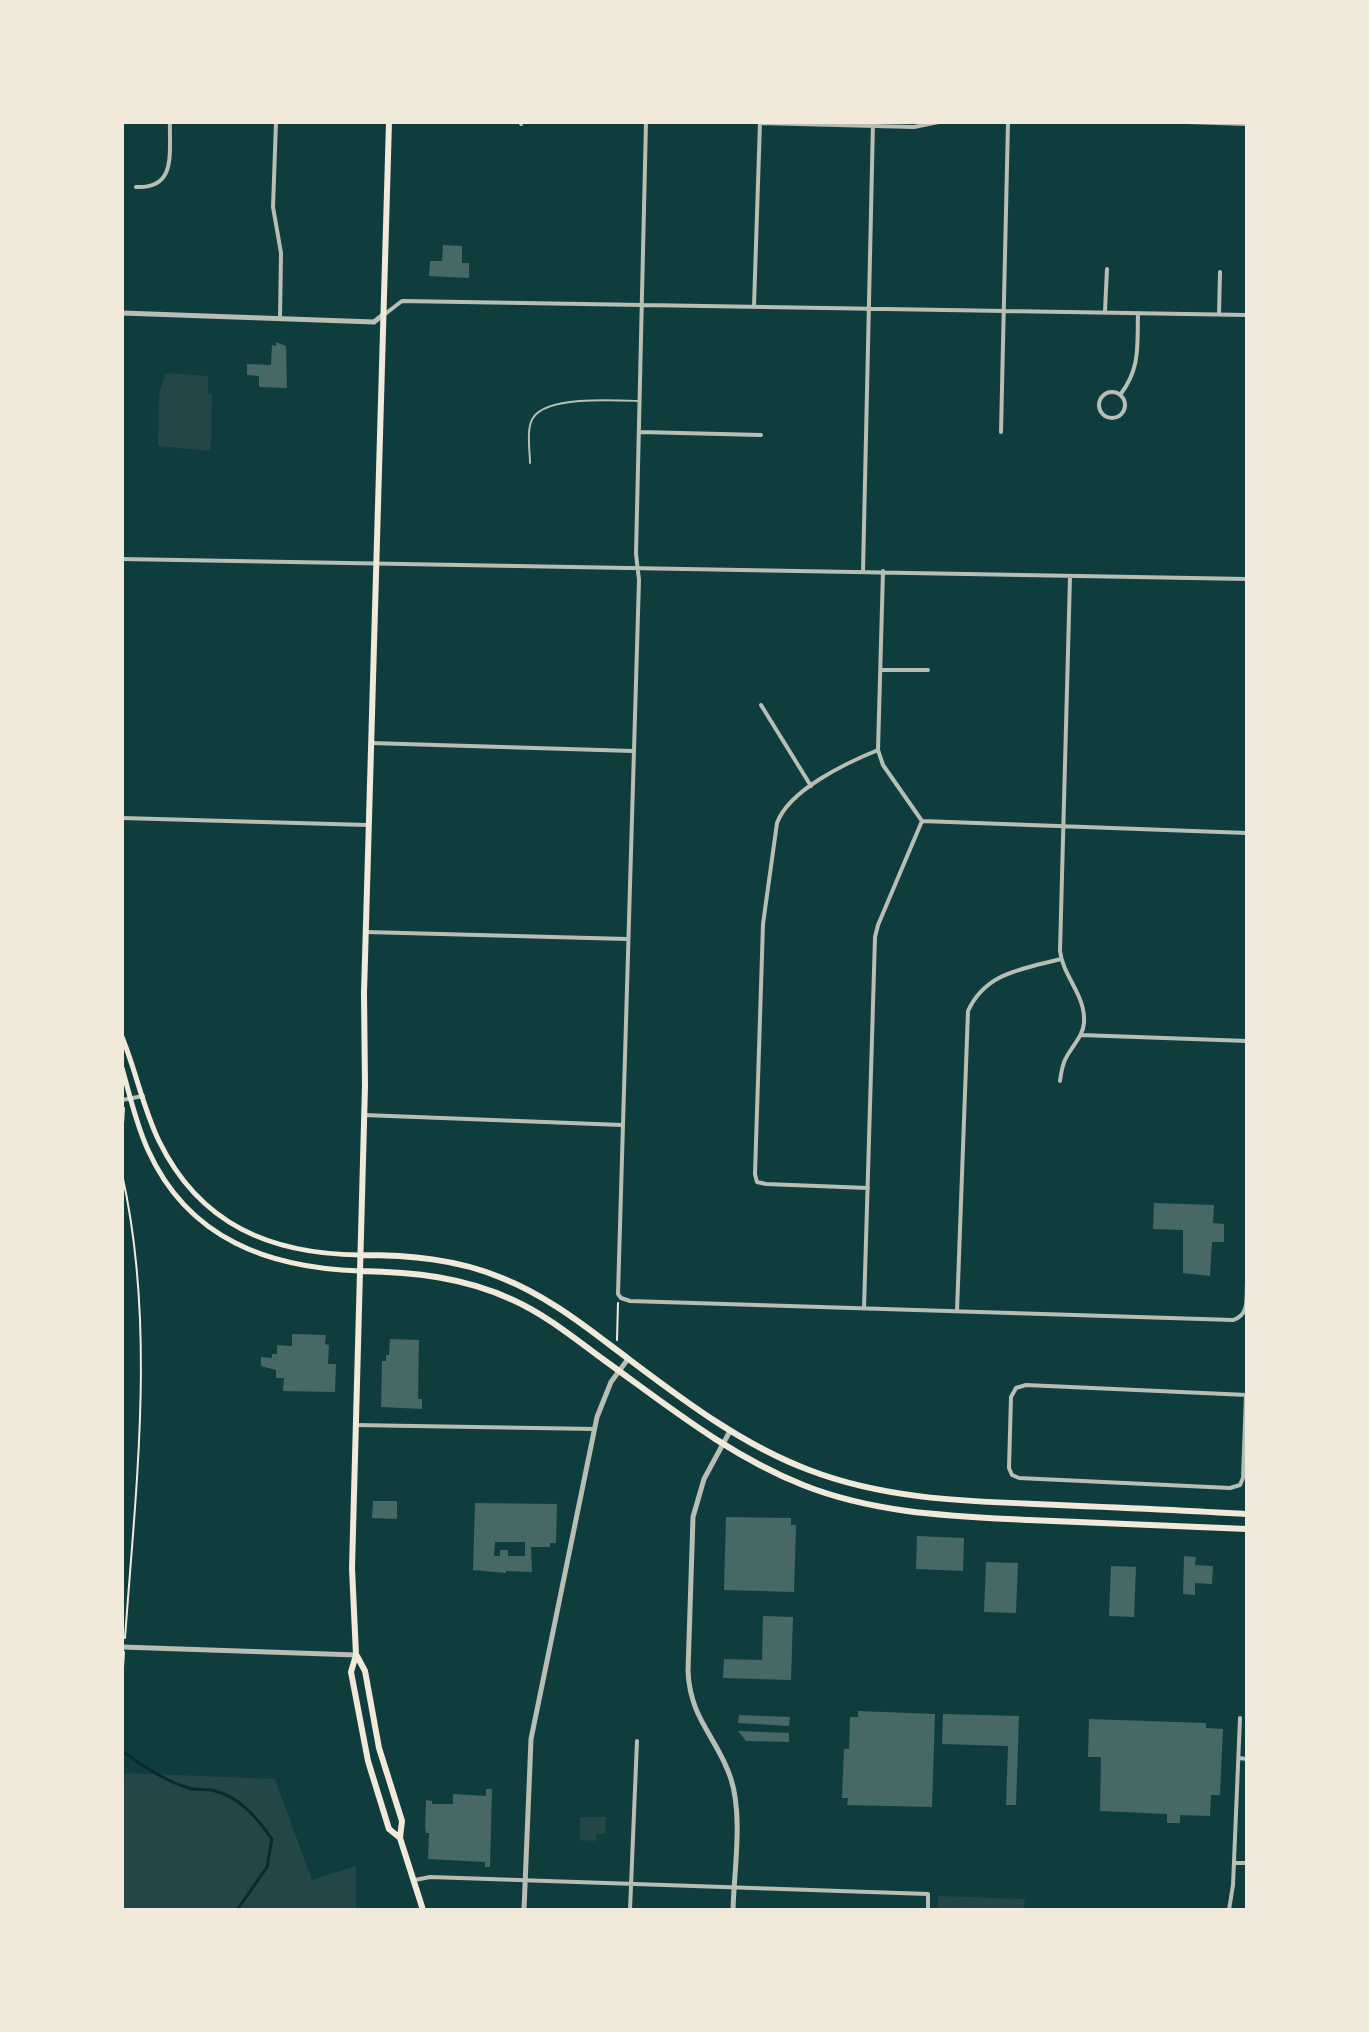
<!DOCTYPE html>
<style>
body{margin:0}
#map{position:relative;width:1369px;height:2032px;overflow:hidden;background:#0f3d3e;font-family:Cabin,sans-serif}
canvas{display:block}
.frame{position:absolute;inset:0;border:124px solid #f1e9da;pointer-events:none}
</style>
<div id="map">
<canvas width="1369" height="2032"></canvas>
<div class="frame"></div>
</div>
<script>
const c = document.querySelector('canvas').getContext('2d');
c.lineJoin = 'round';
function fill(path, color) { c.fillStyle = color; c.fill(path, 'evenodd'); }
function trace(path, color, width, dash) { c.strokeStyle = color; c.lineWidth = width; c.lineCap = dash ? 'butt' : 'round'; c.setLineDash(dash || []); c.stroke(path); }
fill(new Path2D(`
 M165,373L208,376V393L212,394L211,451L158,446L159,395Z
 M125,1773L275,1779L312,1880L356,1866V1910H122V1804Z
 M580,1817H606L605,1834H596V1841L580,1840Z
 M938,1896L1025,1899L1024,1910H938Z`), '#244646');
trace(new Path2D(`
 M122,1751C139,1764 169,1783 189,1788C197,1791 207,1788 215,1791C240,1797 258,1819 272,1839L267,1867L237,1910`), '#0a2a2b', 3);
fill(new Path2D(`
 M443,245L462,246V263H469V278L429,276L430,261H442Z
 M276,342L286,346L287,388L259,387V376L247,375V364L271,365L272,345L276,346Z
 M1154,1203L1214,1205L1213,1223L1224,1224V1242H1212L1210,1276L1183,1273V1230L1153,1229Z
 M292,1334L326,1335L325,1344L329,1345L328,1364H336L335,1392L283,1391L284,1378H276V1370L261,1366V1357L272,1358V1354H277V1345L292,1346Z
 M390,1339L419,1340L418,1399H422V1409L381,1407L382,1361H386V1355H389Z
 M373,1501H397V1519L372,1518Z
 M475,1503L557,1504L556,1543H550V1547H531L532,1572L506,1571V1573L473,1570ZM495,1542H525V1556H508V1550H500V1556H494Z
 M726,1517L791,1518V1525H796L794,1592L724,1590Z
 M917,1536L964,1538L963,1571L916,1569Z
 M1184,1556L1196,1557L1195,1565L1213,1566L1212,1584L1195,1583V1595L1183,1594Z
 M986,1562L1018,1563L1016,1613L984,1612Z
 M1111,1566L1136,1567L1134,1617L1109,1616Z
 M763,1616L793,1617L791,1680L723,1678L724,1659L762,1660Z
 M858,1711L935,1714L932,1807L847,1805L848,1798H842L844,1749H849L850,1717H858Z
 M943,1714L1019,1716L1016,1805H1006L1008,1746L942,1744Z
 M739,1715L790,1717L789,1726L738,1723Z
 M1089,1719L1206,1723V1728L1223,1729L1220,1795H1211L1210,1816L1180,1815V1823H1167V1814L1100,1811L1101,1757H1088Z
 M738,1731L789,1733V1742L746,1741Z
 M486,1789H492L490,1867H485V1862L428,1859L429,1833H426L425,1827L426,1800L432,1801V1804H453V1794L486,1796Z`), '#486865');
trace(new Path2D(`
 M122,1140L124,1108
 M122,1174C156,1325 136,1485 125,1638
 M617,1340L618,1303
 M122,1683L124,1652`), '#f1e9da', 2);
trace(new Path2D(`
 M530,463C530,451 526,428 533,418C546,396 615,400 638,401`), '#b8beb3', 2);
trace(new Path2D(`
 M276,122L273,207L281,253L280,319
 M646,122L636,554L639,580L618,1294L621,1298L630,1301L1233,1320C1250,1315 1246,1297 1247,1282
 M1188,122L1247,124
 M760,123L914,127L939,122
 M521,124L522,122
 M136,187C177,189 169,153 170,122
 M754,306L760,122
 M1105,311L1107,269
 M385,314L402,301L1247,315
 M1219,315L1220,272
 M1099 405a13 13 0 1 1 26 0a13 13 0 1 1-26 0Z
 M1120,395C1141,368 1137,345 1138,313
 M640,432L761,435
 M1001,432L1008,122
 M122,559L1247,579
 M863,571L873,122
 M881,670H928
 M761,705L811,786
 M371,743L633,751
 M122,818L367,825
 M922,821L1247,833
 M366,932L627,939
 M1081,1035L1247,1041
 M1060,1081C1061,1073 1062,1064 1067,1056C1073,1045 1083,1036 1084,1023C1086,995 1063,977 1060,951L1070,577
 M122,1100L143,1096
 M364,1115L622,1125
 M868,1188L766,1184L757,1182L755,1174L763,924L777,823C789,790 846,763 878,750
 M864,1308L875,937L878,925L922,821L883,765L878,750L883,571
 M957,1311L968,1011C986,972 1023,969 1061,959
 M1246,1395L1243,1478L1240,1485L1230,1488L1019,1478L1012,1475L1009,1468L1011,1397L1016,1388L1026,1385L1247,1395
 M355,1425L594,1429
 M1239,1758L1247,1759
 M1235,1863H1247
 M415,1880L430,1877L928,1894V1910
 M630,1910L637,1741
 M1229,1910L1233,1885L1240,1718`), '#b8beb3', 4);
trace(new Path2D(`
 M122,313L374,322L384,314
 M730,1431L704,1479L693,1517L688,1671C690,1720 718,1738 731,1779C743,1816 734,1871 733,1910
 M122,1647L356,1655
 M524,1910L531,1739L597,1417L611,1382L628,1359`), '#b8beb3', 5);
trace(new Path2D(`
 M122,1037C136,1071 143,1108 159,1141C200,1225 271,1254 360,1255
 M122,1068C130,1096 136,1124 148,1150C188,1239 269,1268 360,1271`), '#f1e9da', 5);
trace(new Path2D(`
 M389,122L364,993L365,1086L352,1568L356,1655L351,1672L368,1761L389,1829L400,1838
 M360,1255C409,1255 457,1259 502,1278C542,1294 576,1319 610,1345C673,1392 735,1442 809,1470C882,1498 958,1501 1035,1504C1106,1507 1177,1510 1247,1514
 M360,1271C413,1272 464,1277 513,1300C546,1315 574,1338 604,1360C668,1406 728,1455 803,1485C876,1514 952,1516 1029,1520C1102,1523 1174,1526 1247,1529
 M357,1656L365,1671L379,1748L402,1821L400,1838L423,1910`), '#f1e9da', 6);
</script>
